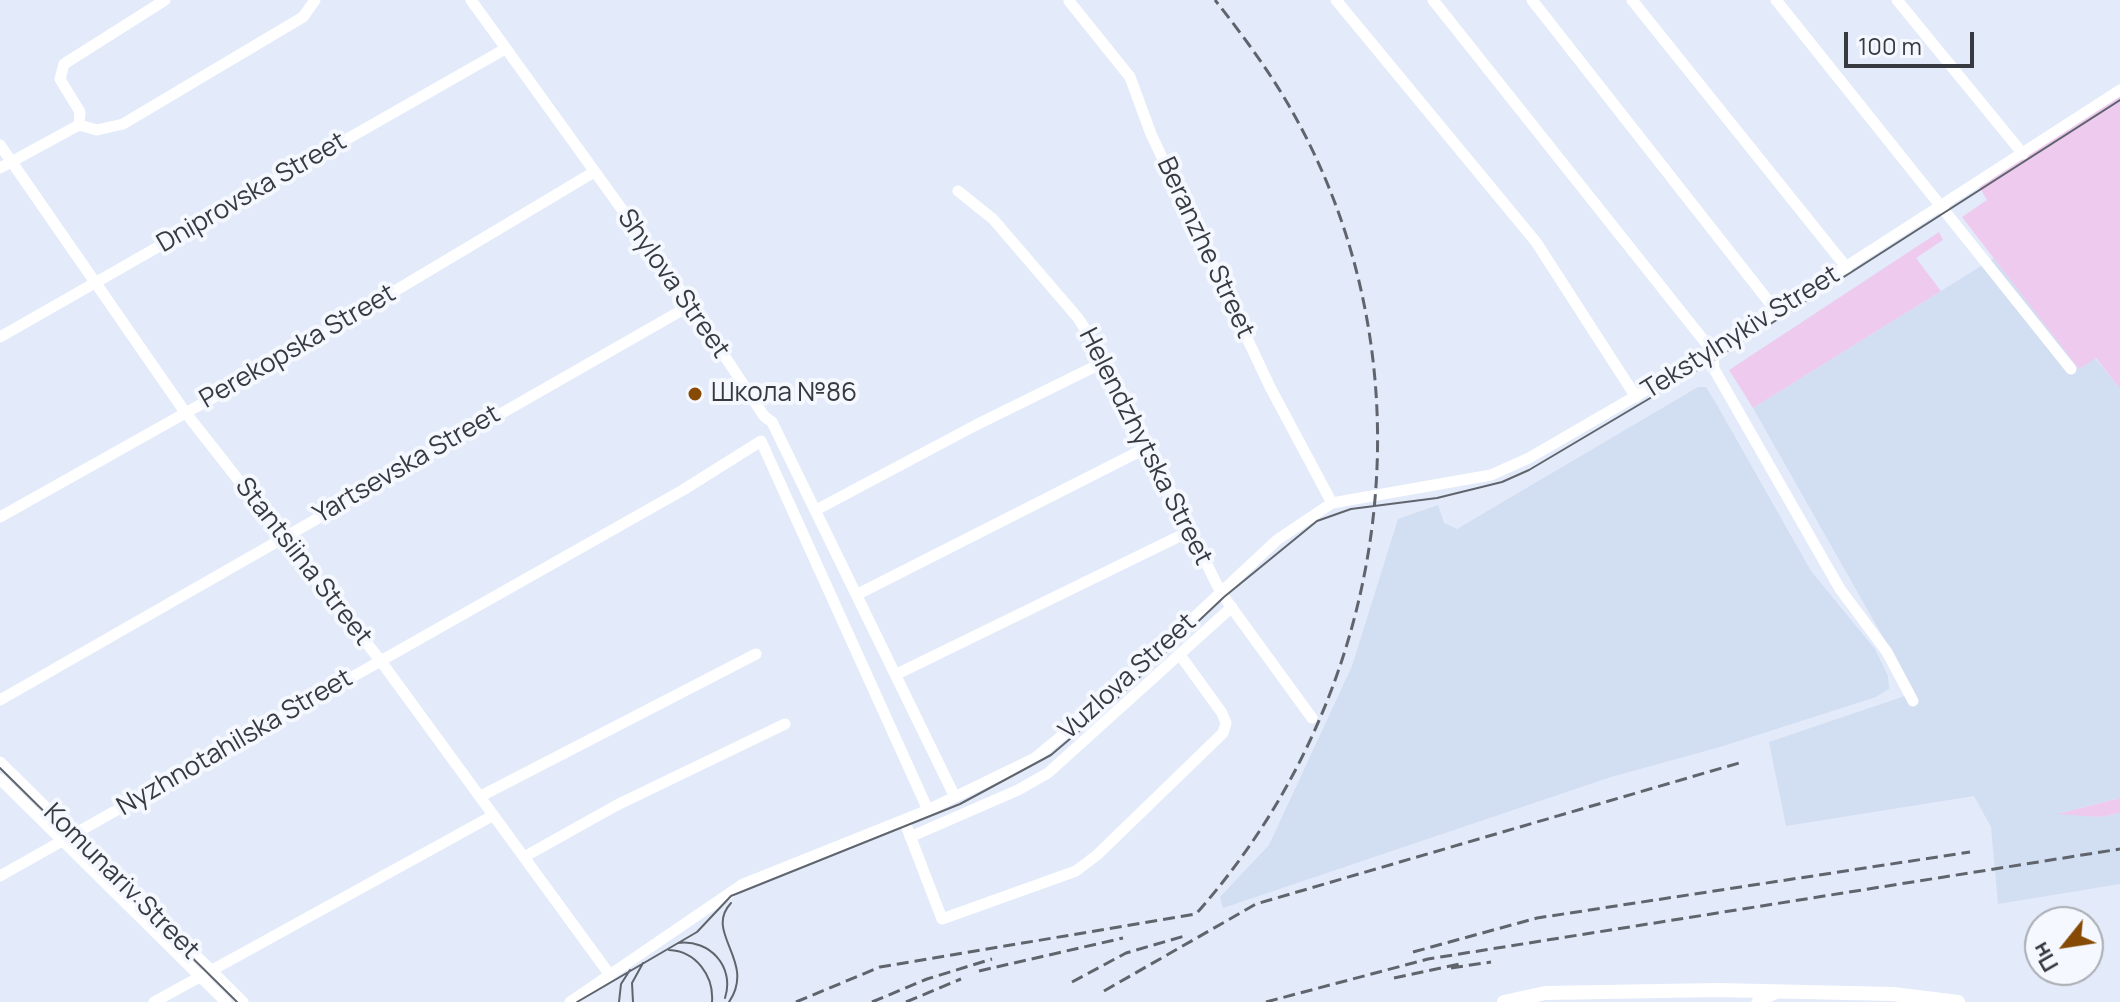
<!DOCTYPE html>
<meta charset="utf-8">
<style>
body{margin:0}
#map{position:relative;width:2120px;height:1002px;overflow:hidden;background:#e3ebfa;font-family:Manrope,sans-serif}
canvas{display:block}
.north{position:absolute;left:2024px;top:906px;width:80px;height:80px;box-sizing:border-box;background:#f5f8fe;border:2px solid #a9acb2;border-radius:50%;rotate:240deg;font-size:22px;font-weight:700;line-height:32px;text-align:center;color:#373b41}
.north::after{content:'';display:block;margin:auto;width:28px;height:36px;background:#864a05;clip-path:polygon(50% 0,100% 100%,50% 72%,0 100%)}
.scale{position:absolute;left:1844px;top:32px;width:130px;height:36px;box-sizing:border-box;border:4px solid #373b41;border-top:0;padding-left:10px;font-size:24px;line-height:28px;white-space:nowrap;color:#373b41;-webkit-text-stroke:6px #f5f8fe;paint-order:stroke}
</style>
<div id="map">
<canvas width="2120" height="1002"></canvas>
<div class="north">Пн</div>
<div class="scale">100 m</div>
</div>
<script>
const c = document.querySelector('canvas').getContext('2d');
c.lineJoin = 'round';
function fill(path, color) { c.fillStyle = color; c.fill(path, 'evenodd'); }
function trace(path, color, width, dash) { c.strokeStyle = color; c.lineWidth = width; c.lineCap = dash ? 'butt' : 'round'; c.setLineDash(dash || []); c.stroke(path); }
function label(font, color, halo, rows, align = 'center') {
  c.font = font + ' Manrope,sans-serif'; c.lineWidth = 8; c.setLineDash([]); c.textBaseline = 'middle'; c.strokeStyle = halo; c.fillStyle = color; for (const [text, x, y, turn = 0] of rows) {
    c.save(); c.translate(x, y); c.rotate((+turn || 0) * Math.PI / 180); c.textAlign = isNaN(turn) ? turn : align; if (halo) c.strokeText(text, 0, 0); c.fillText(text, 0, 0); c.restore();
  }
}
fill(new Path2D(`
 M1994,258L2079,369L2095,358L2120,389V798L2060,813L2101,817L2120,813V884L1998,904L1991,827L1974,796L1786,826L1769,742L1902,697L1913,690L1753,408Z
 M1698,387H1706L1717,405L1811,571L1875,649L1888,676L1889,689L1876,697L1720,747L1611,777L1223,908L1220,897L1269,845L1352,666L1398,519L1438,505L1444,523L1457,529Z`), '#d2def2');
fill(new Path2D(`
 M2120,90V389L2096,358L2079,369L1962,217L1987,200L1977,183Z
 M1939,232L1943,240L1916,258L1941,291L1753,408L1729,370Z
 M2120,798V813L2101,817L2057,814Z`), '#eecaef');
trace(new Path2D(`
 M471,0L691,305L764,416L772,422L955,797
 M1336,0L1536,242L1636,397
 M1433,0L1713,352L1714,369L1840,589L1887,652L1913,701
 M1532,0L1777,312
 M1632,0L1847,268
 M1776,0L2071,369
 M1897,0L2023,154
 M1069,1L1130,77L1151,134L1270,387L1332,503
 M79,125L80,112L60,79L64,64L165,0
 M0,145L185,412L380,660L610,975
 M0,168L79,125L97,130L123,124L303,17L315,0
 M958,191L993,219L1078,318L1106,361L1221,593L1312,718
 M0,337L505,49
 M816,510L976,425L1106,361
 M0,517L271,365L594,172
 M858,594L1150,446
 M897,674L1188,532
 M0,700L691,305
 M0,762L243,1002
 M0,779L226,1002
 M481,796L756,654
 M904,820L942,919L1076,871L1097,855L1223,733L1226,723L1222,713L1180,655
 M910,837L1018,790L1048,773L1232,607
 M524,857L617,805L785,724
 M0,876L683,490L761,441L928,810
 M154,1002L492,816
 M570,1002L743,884L928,810L1035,758L1113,693L1277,540L1332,503L1491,475L1529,458L1729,342L2120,90
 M1757,1002L1777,993`), '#fff', 11);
trace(new Path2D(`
 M1504,1002L1545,993L1717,990L1893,994L1958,1002`), '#fff', 14);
trace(new Path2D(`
 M0,768L237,1002
 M678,943C710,939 735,967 725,998
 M669,950C696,951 714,976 712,1002
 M577,1002L697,932L731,896L960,804L1051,755L1110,705L1224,597L1317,521L1351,509L1437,498L1502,482L1529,470L1711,362L2120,100
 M619,1002L621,984L630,970
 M633,1002L632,983L643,963
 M729,1002C757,961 703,933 731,903`), '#60656d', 2);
trace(new Path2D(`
 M1413,952L1537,918L1970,852
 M1451,968L1491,962
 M979,971L1123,938
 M1394,978L1460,964
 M1072,982L1126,953L1188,935
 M1104,991L1256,904L1739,763
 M796,1002L880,967L1196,914C1393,692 1439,364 1288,104C1267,68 1241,33 1215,0
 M872,1002L927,979L992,959
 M906,1002L961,979
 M1266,1002L1428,959L2120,849`), '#60656d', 3, [12, 6]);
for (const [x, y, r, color] of [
 [695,394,8,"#864a05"]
]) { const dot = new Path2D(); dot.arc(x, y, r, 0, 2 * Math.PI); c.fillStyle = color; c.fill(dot); trace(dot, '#f5f8fe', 3); }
label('26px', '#373b41', '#f5f8fe', [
 ["Dniprovska Street",252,193,-30],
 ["Beranzhe Street",1205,248,65],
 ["Shylova Street",673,284,55],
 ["Tekstylnykiv Street",1741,333,-32],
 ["Perekopska Street",298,347,-30],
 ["Helendzhytska Street",1145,447,63],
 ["Yartsevska Street",407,465,-30],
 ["Stantsiina Street",303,562,52],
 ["Vuzlova Street",1128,677,-42],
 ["Nyzhnotahilska Street",235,743,-30],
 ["Komunariv Street",121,882,45]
]);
label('26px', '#373b41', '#f5f8fe', [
 ["Школа №86",711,394]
], 'left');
</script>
